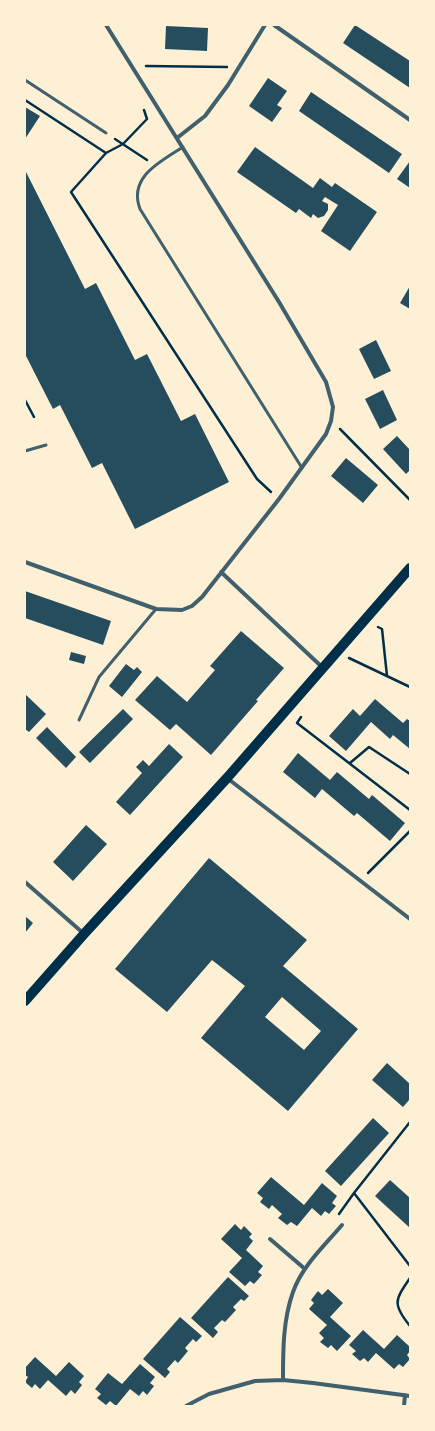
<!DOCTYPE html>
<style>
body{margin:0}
#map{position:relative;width:435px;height:1431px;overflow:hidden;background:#fdf0d5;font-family:Manrope,sans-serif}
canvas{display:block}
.frame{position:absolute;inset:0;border:26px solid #fdf0d5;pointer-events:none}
</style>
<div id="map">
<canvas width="435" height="1431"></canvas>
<div class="frame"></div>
</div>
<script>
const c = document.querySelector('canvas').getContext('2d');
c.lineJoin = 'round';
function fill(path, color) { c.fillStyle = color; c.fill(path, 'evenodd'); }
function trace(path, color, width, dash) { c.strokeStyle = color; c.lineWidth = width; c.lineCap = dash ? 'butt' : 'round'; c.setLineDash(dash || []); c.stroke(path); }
fill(new Path2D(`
 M355,25L410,61V88L343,43Z
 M166,26L208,28L207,51L165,49Z
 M268,78L287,91L277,105L282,108L272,122L249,106Z
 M311,92L402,154L389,173L299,111Z
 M25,107L40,116L25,139Z
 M255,147L313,188L320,178L332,187L335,183L377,212L350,251L321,231L338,205L325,197L322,201L328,204V210L324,216L318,218L313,214L311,218L299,209L296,213L237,172Z
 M410,161V188L397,179Z
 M25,170L85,289L96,283L135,360L147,354L181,421L195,414L229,482L135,529L102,463L92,468L60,405L53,409L25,354Z
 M410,286V309L400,303Z
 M376,340L391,371L374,379L359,349Z
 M383,390L397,420L380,429L365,399Z
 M397,436L410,450V470L406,474L383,449Z
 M346,458L378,485L363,503L331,476Z
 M25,591L111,621L103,645L25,618Z
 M241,631L284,668L256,700L258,701L211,755L176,724L170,730L135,700L157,676L187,702L215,670L210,666Z
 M71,652L86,656L84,664L69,660Z
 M126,664L134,670L137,667L142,672L122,697L109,686Z
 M25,694L46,714L29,732L25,729Z
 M375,699L403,723L407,719L410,721V749L393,735L390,739L371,722L346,751L329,736L353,709L360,716Z
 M123,709L133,719L90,763L79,752Z
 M47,727L76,757L66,768L36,738Z
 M169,744L183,757L130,815L116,802L142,773L136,767L143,760L149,766Z
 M298,753L330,780L337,772L369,799L372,795L405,823L390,841L357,813L354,816L322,789L315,798L283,772Z
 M86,825L107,844L73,881L53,862Z
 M209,858L307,940L283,966L358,1029L288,1111L201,1038L245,986L212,960L167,1012L115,969ZM282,997L321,1031L304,1050L265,1017Z
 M25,916L33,923L25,933Z
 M387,1063L410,1084V1099L403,1107L372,1080Z
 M373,1118L389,1133L341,1186L325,1171Z
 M271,1177L304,1205L322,1183L337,1196L332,1203L336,1206L329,1214L325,1211L321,1216L312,1208L297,1226L291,1222L287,1225L278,1218L282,1214L272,1205L269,1209L260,1202L263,1198L257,1193Z
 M390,1180L410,1198V1228L375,1196Z
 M235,1224L241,1230L244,1226L252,1234L249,1237L253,1241L246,1250L263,1266L258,1272L262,1275L254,1284L250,1281L245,1286L229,1272L242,1258L221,1239Z
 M228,1277L249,1296L244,1301L241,1299L233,1307L236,1310L225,1322L222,1320L214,1328L218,1332L213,1338L191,1318Z
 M328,1289L343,1303L330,1317L351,1336L337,1351L331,1345L328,1348L320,1342L324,1338L319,1333L327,1325L309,1309L314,1303L311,1300L318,1291L322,1295Z
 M180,1317L202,1336L196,1342L193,1339L185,1348L188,1351L178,1363L175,1360L167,1369L170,1372L165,1378L143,1359Z
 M363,1330L384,1349L397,1335L410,1347V1351L407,1355L410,1359L403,1367L399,1364L394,1369L376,1353L368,1362L364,1358L360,1361L352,1354L356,1351L349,1345Z
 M35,1357L56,1376L69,1362L84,1376L79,1382L82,1385L75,1394L71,1390L66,1396L48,1380L40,1389L35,1384L32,1388L25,1382L28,1377L25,1375V1368Z
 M140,1364L155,1377L150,1383L154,1386L147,1395L143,1391L139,1396L130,1389L116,1406L110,1401L106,1405L97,1398L101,1394L95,1389L108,1373L122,1384Z`), '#264d5e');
trace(new Path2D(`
 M146,66L227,67
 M25,100L106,153
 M144,110L147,119L123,144L106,153L71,192L257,479L271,492
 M115,139L147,160
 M25,400L34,417
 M340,429L410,500
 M378,627L382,629L387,676
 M349,658L410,687
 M301,717L297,723L410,810
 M350,763L369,747L410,774
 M368,873L410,831
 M410,1122L354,1193L410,1266
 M339,1214L354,1193
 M410,1278C395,1300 392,1304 410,1326`), '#003049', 2.5);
trace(new Path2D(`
 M25,80L106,133
 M183,147C160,162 128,177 140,209L302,468
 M25,451L46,445
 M79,720L99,677L156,609`), '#3f606c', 3);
trace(new Path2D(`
 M274,25L410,120
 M177,138L205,116L228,85L265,25
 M25,562L156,609L182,610L192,606L202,597L279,499L326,434L331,421L333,407L326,382L279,302L106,25
 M221,572L322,667
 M227,778L410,919
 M25,882L83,933
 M270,1239L305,1269
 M283,1380C283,1350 283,1320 293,1292C302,1266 325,1245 342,1225
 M186,1406L209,1394L255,1381L283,1380L313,1383L410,1396
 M404,1406L405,1395`), '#3f606c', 4);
trace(new Path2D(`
 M25,1001L84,934L227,778L410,568`), '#003049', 10);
</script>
